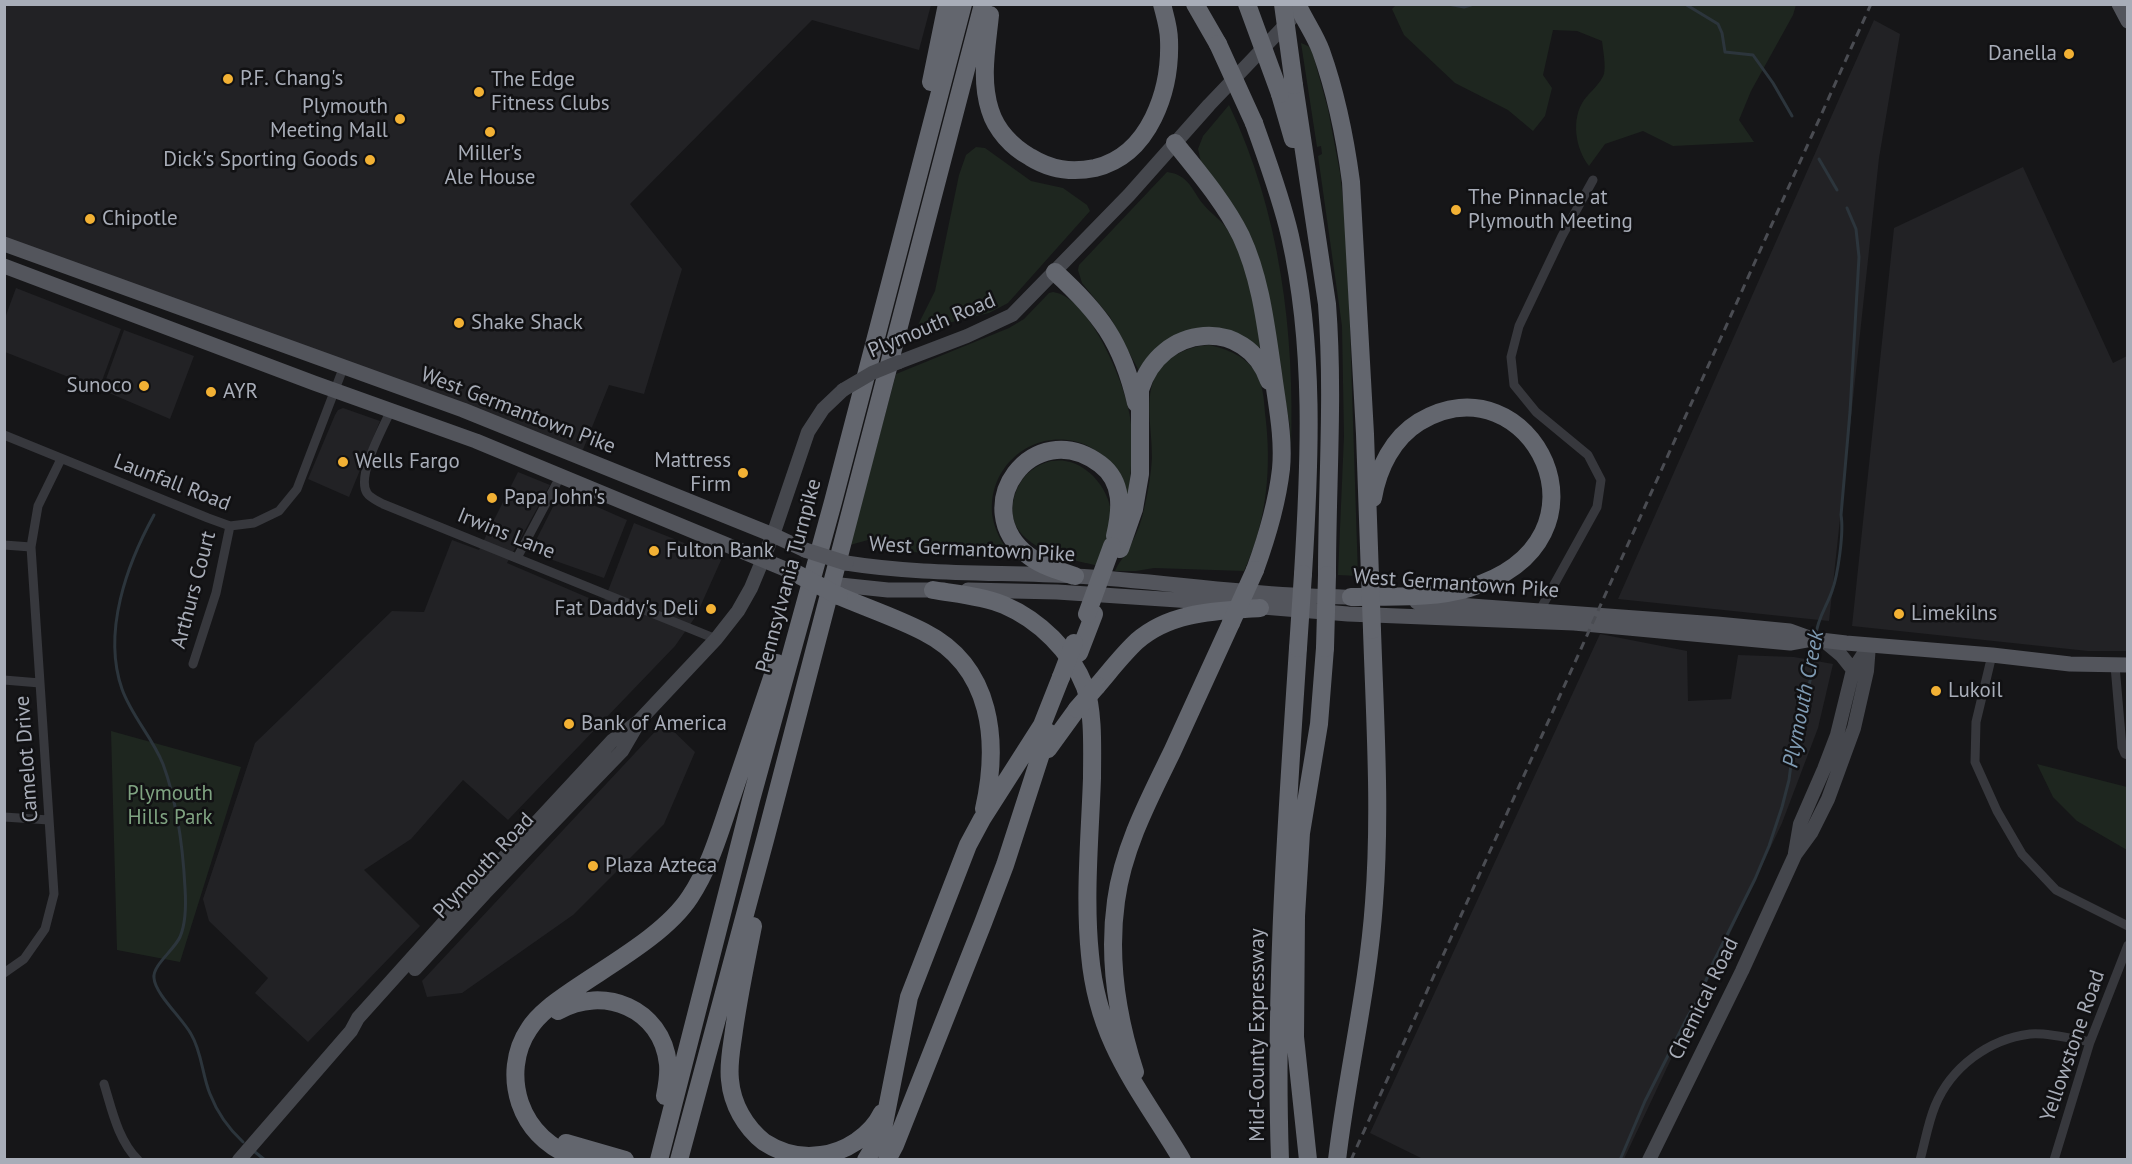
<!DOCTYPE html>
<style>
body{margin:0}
#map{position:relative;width:2132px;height:1164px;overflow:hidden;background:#161618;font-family:"PT Sans",sans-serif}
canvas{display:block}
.frame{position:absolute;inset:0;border:6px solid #a8adb8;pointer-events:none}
</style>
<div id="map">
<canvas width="2132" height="1164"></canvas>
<div class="frame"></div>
</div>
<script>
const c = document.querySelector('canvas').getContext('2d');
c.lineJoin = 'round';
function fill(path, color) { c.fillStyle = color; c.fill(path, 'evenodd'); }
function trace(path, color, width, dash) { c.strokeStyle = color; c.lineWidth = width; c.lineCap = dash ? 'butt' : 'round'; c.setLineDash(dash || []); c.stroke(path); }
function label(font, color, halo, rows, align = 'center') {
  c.font = font + ' "PT Sans",sans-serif'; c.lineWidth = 5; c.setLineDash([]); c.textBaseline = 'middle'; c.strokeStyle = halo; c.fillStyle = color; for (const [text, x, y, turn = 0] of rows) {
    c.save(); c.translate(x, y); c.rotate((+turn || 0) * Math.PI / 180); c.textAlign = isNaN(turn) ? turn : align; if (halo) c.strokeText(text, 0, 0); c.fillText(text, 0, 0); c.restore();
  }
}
fill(new Path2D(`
 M5,5H931L919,50L812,20L630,204L682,269L644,394L609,385L580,457L5,244Z
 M1874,20L1900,34L1879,158L1829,621L1618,599Z
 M2023,167L2113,363L2127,356V651H2088L1852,626L1894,228Z
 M16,288L121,329L99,389L5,352V318Z
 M124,330L194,356L170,419L102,390Z
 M343,408L380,421L349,497L308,479L335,415L338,410Z
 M518,472L550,485L507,563L603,604L634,523L722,558L696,616L675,646L508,820L463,780L411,839L364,870L420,926L308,1042L255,993L268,978L209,921L203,899L255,743L392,611L424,612L452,540L479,550Z
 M561,491L627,520L604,578L530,552Z
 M1600,634L1687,651L1688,701L1731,699L1738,655L1794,657L1833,664L1818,728L1782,823L1624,1159H1423L1370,1133Z
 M664,722L695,752L664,824L573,915L462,993L427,997L422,981Z`), '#222225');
fill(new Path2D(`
 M1397,4H1796V5L1793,15L1751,91L1739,120L1754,142L1673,146L1643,131L1605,144L1589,166C1575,148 1571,119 1584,100C1590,92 1601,83 1604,74C1606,65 1603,50 1602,41L1577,31L1553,30L1543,75L1552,88L1545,116L1533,131L1508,110L1455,83L1404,35L1392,9Z
 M1301,43L1308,46L1312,51L1328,109L1340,173L1347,236L1358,576L1338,575L1344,436L1342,326L1318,156L1322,154L1321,146L1317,147Z
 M1229,105C1280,211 1295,333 1291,450L1290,427L1270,311L1201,162L1198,149L1203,136Z
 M976,147L985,148L1031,181L1063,188L1087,205L1090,211L1008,303L989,313L915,331L935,291L959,175L966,155Z
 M1167,172C1189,175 1191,189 1203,204C1211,214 1222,220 1228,231C1249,264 1257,309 1260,347L1257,349L1215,331L1139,371L1110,317L1082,283L1078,270L1079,265Z
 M1053,292C1090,296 1129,391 1131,424C1133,449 1131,473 1128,498C1124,488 1120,477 1115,468C1109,459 1099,452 1090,447C1040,422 984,464 993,519C995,530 1002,543 1009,553L1007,554H930L875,547L874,542L868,540L850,545L896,374L1009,328L1024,319L1049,293Z
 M1209,345C1227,349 1246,356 1256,373C1263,385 1264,399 1265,413C1272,467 1267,521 1244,571L1154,568L1136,571H1115C1118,563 1123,559 1127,551C1135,538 1141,524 1144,509C1148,492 1151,475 1152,458C1153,424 1138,381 1171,358C1183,350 1194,346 1209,345Z
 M1051,461C1055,461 1061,460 1065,461C1093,465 1115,498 1111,524C1109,538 1104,553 1100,566C1062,558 994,544 1017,489C1024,474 1035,465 1051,461Z
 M111,731L241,767L180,962L117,950Z
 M2037,764L2127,787V850L2077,821L2053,797Z`), '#1e261f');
trace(new Path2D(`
 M1448,4L1464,7L1474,4
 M1685,4L1718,24L1722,33L1725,52L1753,55L1773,83L1792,116
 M1819,159L1837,190
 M154,515C127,564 102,632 122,689C131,715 152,737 163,764C177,802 183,849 185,888C186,903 186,923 180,937C174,950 152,966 154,978C155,994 183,1019 191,1034C202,1052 202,1075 210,1094C217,1112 229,1129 243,1142
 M1816,635C1817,619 1827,606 1832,591C1838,575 1844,532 1841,515L1850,412L1859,257L1856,229L1847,208
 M255,1152L265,1160
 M1620,1160L1645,1101L1688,1016L1698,1000L1713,963L1755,879L1769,846L1782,807L1789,780L1793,749L1812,673L1816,645`), '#2c353c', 3);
trace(new Path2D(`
 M391,410C383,428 356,476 367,493C370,498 378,501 383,504L716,639
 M4,435L208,518L230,526L254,523L279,511L297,489L344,366
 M4,545L31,547
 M517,558L561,475
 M1540,610L1597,507L1601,480L1588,455L1536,412L1514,385L1511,357L1519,326L1562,236L1593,180
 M1992,655L1976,722L1975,762L1997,811L2022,854L2056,890L2128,926
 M193,664L216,593L230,526
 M2115,666L2122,747L2125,754L2128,755
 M4,680L40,683
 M4,817L49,820
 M4,973L24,959L45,929L54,894L31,547L38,506L61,459
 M104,1084C112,1110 118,1140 138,1160
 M1920,1160C1925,1142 1928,1123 1935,1106C1951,1067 1989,1039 2030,1034C2047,1032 2073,1039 2090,1042
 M2054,1160L2090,1042L2128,945`), '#37383d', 9);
trace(new Path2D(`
 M899,362L967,336L1012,315L1129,195L1209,105L1291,19
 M1823,640L1841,655L1853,670
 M1795,853L1800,824L1824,769L1837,735L1853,670L1868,647
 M415,969L485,893L622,751L636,727
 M239,1160L351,1031L358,1018L447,919L612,741L638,722L716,639L738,611L751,588L773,535L808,432L823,409L843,390
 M1649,1160L1742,971L1795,855L1811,833L1828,799L1854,728L1867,671L1869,645`), '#45474d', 14);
trace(new Path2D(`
 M2119,4L2128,21
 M4,244L463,410L773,535L805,550
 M4,266L314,383L476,441L797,574
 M846,563C921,575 998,572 1074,576C1147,580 1219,591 1292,595C1315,597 1338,596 1360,598
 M840,585L888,590H944
 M968,590L1057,592L1178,600L1348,614L1574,623L1790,643L1812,639
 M1417,602L1717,624L1790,631L1812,639L1846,643L1992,655L2070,664L2128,665`), '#53555c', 15);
trace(new Path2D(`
 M1195,4L1218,44
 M1300,10C1307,24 1316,37 1321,51C1336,93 1345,137 1351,182L1365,434L1370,576
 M990,15C987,46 980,79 990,110C996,130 1012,147 1030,157C1051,170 1071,173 1095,168C1150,155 1171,90 1169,40C1169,28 1165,16 1162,4
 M931,82L947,4
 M1294,85L1327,304C1334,394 1327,484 1327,575
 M1280,94L1293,139
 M1254,123C1267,160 1281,197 1290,236C1315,347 1310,461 1303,574
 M1175,143C1199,173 1224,202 1241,236C1261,279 1266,327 1273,374C1277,405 1284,437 1281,469C1277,504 1267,537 1255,570
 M1055,272C1100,313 1122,342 1136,403
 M1120,549L1134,509L1140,474V390C1160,323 1247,316 1269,381
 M1075,576C1059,571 1042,566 1029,556C965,508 1033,414 1100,464C1124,482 1121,510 1115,536
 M933,590C956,594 982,596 1004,605C1039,620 1071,651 1085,687C1094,712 1092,751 1092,778C1090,836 1084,897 1090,955C1098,1043 1139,1088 1182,1160
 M839,596C867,608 897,618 924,632C993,667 999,742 984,809
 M1351,597C1389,596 1432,599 1469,588C1626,541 1530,355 1419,422C1393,438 1378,468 1373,498
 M1079,653L1094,614
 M1097,686C1110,671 1122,655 1137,641C1171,611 1218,611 1260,608
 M1048,749L1077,709
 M753,926C746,961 739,995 734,1030C732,1046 728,1063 730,1080C732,1104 745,1127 764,1142C781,1153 801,1158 821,1155C845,1152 871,1136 882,1113
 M558,1011C603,985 662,1008 668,1064C669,1075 667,1086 665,1096
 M1135,1072C1117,1017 1108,958 1116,901C1123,848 1149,799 1172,752C1192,709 1211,666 1231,623
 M566,1143L625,1160
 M581,1160C552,1150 530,1132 520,1103C512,1079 514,1051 529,1029C539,1013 557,1001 573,990C609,965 666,934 690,897C710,867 720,831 732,796C747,752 762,707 777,663
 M659,1160L751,800L833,502L963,4
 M679,1160L765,840L983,4
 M866,1160L877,1142L884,1124L909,997L968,845L982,819L1042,725L1061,677
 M887,1160L895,1145L983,923L1005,865L1048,732
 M1280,1160C1274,989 1287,818 1298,648
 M1308,1160L1295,1037L1296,916L1301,833L1319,724L1325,648
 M1337,1160C1347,1074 1368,989 1374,903C1381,812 1375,721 1372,630`), '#63666e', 18);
trace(new Path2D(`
 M1351,1160L1871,4`), '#4a4c52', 3, [8, 6]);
trace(new Path2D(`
 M843,390L872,373L899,362`), '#45474d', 14);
trace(new Path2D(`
 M805,550L846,563`), '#53555c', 15);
trace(new Path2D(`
 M1247,4L1280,94
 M1283,4L1294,85
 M1218,44L1254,123
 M797,574L839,596
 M1370,576L1372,630
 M1087,614L1112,546
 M1231,623L1255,570
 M1298,648L1303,574
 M1325,648L1327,575
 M1061,677L1074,643
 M1077,709L1097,686`), '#63666e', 18);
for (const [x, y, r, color] of [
 [2069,54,6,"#f2b134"],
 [228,79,6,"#f2b134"],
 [479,92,6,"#f2b134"],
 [400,119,6,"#f2b134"],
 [490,132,6,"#f2b134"],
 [370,160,6,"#f2b134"],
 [1456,210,6,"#f2b134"],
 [90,219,6,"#f2b134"],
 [459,323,6,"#f2b134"],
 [144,386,6,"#f2b134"],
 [211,392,6,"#f2b134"],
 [343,462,6,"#f2b134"],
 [743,473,6,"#f2b134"],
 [492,498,6,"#f2b134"],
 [654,551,6,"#f2b134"],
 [711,609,6,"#f2b134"],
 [1899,614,6,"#f2b134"],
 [1936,691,6,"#f2b134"],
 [569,724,6,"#f2b134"],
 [593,866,6,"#f2b134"]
]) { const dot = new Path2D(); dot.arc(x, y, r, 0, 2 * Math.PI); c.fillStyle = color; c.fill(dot); trace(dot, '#111113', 2); }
label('21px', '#a8adb8', '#111113', [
 ["Danella",2057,54,"right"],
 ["P.F. Chang's",240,79],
 ["The Edge",491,80],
 ["Fitness Clubs",491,104],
 ["Plymouth",388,107,"right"],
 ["Meeting Mall",388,131,"right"],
 ["Miller's",490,154,"center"],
 ["Ale House",490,178,"center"],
 ["Dick's Sporting Goods",358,160,"right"],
 ["The Pinnacle at",1468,198],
 ["Plymouth Meeting",1468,222],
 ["Chipotle",102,219],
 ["Shake Shack",471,323],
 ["Sunoco",132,386,"right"],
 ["AYR",223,392],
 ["Mattress",731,461,"right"],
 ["Firm",731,485,"right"],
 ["Wells Fargo",355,462],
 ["Papa John's",504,498],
 ["Fulton Bank",666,551],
 ["Fat Daddy's Deli",699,609,"right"],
 ["Limekilns",1911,614],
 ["Lukoil",1948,691],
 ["Bank of America",581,724],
 ["Plaza Azteca",605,866]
], 'left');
label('21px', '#a8adb8', '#111113', [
 ["Plymouth Road",932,326,-23],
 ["West Germantown Pike",518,411,21],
 ["Launfall Road",172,483,21],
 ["Irwins Lane",506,534,22],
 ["West Germantown Pike",972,550,3],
 ["Pennsylvania Turnpike",789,576,-75],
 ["West Germantown Pike",1456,584,4],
 ["Arthurs Court",194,590,-75],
 ["Camelot Drive",27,759,-94],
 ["Plymouth Road",484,866,-47],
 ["Chemical Road",1704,999,-64],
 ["Mid-County Expressway",1258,1035,-90],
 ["Yellowstone Road",2073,1046,-71]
]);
label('21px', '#7fa381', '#111113', [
 ["Plymouth",170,794],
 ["Hills Park",170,818]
]);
label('italic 22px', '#7f9bb3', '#111113', [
 ["Plymouth Creek",1804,699,-79]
]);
</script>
